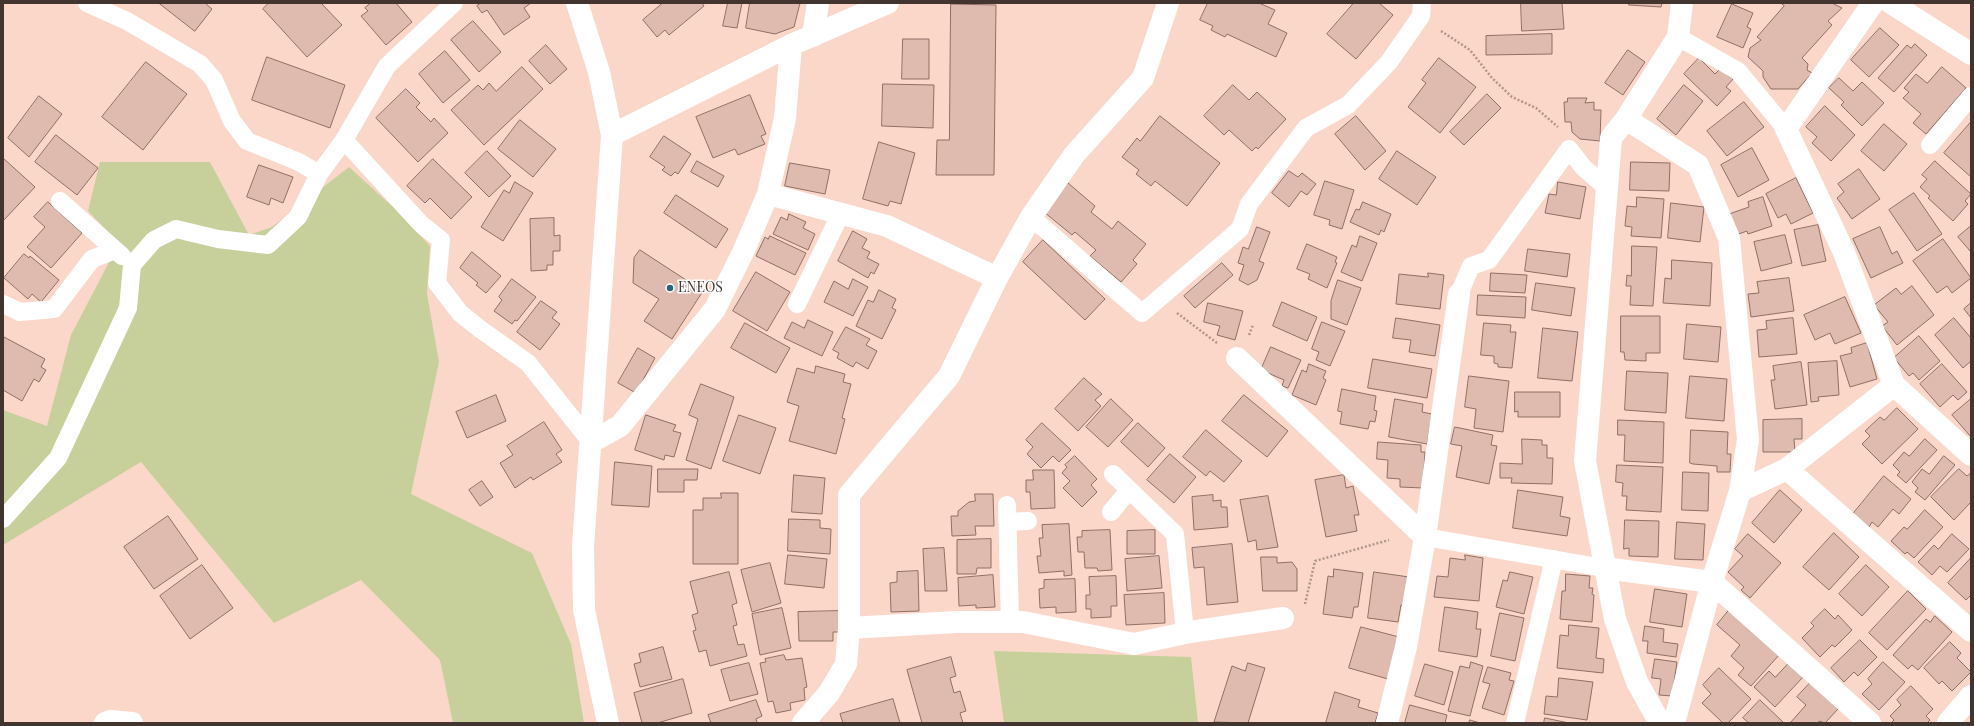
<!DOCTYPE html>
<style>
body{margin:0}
#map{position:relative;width:1974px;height:726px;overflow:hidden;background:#fbd7ca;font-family:"Playfair Display",serif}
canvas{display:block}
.frame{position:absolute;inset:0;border:4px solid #42342f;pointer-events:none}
</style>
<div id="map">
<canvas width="1974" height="726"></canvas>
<div class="frame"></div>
</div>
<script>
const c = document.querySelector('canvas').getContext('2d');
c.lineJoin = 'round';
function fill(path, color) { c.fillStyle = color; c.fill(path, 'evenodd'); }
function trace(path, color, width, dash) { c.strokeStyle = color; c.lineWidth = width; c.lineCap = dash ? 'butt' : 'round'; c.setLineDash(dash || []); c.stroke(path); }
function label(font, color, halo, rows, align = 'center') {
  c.font = font + ' "Playfair Display",serif'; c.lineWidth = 3; c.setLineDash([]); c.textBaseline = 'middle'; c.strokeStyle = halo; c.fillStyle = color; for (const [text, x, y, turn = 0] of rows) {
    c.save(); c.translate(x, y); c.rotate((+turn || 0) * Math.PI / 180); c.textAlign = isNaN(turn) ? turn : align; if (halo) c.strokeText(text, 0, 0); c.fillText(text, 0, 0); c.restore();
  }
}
fill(new Path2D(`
 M100,162H210L249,235L272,227L349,167L393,207L430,246L427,294L439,362L411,494L532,553L571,644L584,723H453L440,660L361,580L274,623L141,462L3,545V410L47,426L71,335L119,243L88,211Z
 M994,651L1191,657L1198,723H1004Z`), '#c7d09a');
const building = new Path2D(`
 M159,3H205L212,9L195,31Z
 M269,3H321L342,25L307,57L263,9Z
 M371,3H396L412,22L386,45L361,16L368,11L365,8Z
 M481,3H531L524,8L530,17L504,35L487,10L482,13L477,6Z
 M663,3H702L704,6L669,35L665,30L657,37L643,20Z
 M728,3H742L737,28L723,26Z
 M750,3H800L794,27L775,34L746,28Z
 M1208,3H1259L1275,10L1268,24L1287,33L1276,57L1227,34L1225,37L1211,30L1213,26L1200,20Z
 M1354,3H1379L1393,15L1356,59L1327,34Z
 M1521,3H1562L1564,29L1522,31Z
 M1629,3H1662L1661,7L1629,5Z
 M1781,3H1832L1842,8L1828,21L1832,25L1802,58L1808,64L1807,70L1812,73L1798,89H1771L1763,77V71L1748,57L1750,48L1761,40L1757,37L1784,6Z
 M951,4L996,5L994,175H936L937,140H949Z
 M1732,4L1753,13L1747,27L1751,29L1743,48L1717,37Z
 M473,21L501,52L479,72L451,40Z
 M1880,28L1899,45L1869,77L1851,60Z
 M1552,34V54L1486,55V36Z
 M903,39H929V79H902Z
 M1915,44L1927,55L1894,92L1878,78L1907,45L1911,48Z
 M546,45L567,69L550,84L529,61Z
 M1628,50L1645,62L1623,95L1605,83Z
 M445,51L470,80L443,103L419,74Z
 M267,57L345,85L330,128L252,100Z
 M1439,58L1476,87L1440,133L1408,107L1426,83L1422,80Z
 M1699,58L1715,74L1722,67L1734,78L1726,87L1731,91L1717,106L1684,74Z
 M146,62L187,94L143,150L102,117Z
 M522,67L543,89L484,145L451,110L478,85L483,90L489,83L496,91Z
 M1942,67L1966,88L1926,134L1913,123L1921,114L1903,98L1909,92L1904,88L1916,74L1927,83Z
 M1839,78L1853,91L1862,82L1884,103L1862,126L1841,105L1844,102L1829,88Z
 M883,84L934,85L933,128L882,126Z
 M1233,85L1249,100L1257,92L1286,119L1258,149L1256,147L1252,151L1229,130L1224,135L1204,116Z
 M1684,85L1703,101L1676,135L1657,119Z
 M406,89L420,103L416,107L431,122L434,118L448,133L418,162L376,118Z
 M1487,94L1501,108L1464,145L1450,132Z
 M750,95L766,134L761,136L765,144L738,155L735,149L713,158L696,117Z
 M39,96L62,114L29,157L8,138Z
 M1568,98H1587L1585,103L1594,102V110H1601L1600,141L1580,139L1572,132L1571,122H1565L1564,102H1567Z
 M1744,102L1764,127L1727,156L1707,131Z
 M1825,106L1855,135L1831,161L1812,143L1817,137L1806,127Z
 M1160,116L1220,163L1187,206L1155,181L1151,186L1136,174L1139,170L1122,157L1137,138L1140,141Z
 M1356,116L1386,151L1365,170L1335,134Z
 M520,120L556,149L533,177L498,149Z
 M1971,122V177L1944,153Z
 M1884,124L1907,144L1884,171L1861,151Z
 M56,135L98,168L77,195L35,162Z
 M664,136L691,154L678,174L675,172L671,176L662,170L665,167L650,157Z
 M879,142L915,153L901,204L890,201L888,206L863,199Z
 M1752,148L1769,180L1738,197L1721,165Z
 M487,151L511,176L489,197L465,173Z
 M1397,151L1436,177L1417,205L1379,179Z
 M3,158L35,187L3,221Z
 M433,159L472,197L451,219L430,198L425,203L407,186Z
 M697,161L724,176L718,187L691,172Z
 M1935,161L1971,194L1965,201L1968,204L1953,221L1928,198L1930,196L1920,187L1927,179L1922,175Z
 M1631,162L1670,163L1669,191L1630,190Z
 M790,163L830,170L825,194L785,186Z
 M259,165L293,177L283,203L271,198L269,205L247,197Z
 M1859,169L1880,199L1852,219L1837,198L1844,192L1838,184Z
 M1289,171L1298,177L1302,173L1316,184L1307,195L1301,191L1289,207L1272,193Z
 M1796,178L1813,213L1791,224L1786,214L1778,218L1766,194Z
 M1325,181L1354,190L1342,229L1329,225L1330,220L1314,215Z
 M515,182L533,193L503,241L481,227L504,190L509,193Z
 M1558,182L1586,187L1580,219L1545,213L1549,194L1556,195Z
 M1068,183L1095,206L1091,212L1112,229L1118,221L1146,244L1133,260L1137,264L1121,282L1090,256L1096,250L1075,232L1072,235L1044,212Z
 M1914,193L1942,234L1917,251L1889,210Z
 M676,195L728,229L716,248L664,213Z
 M1637,197L1664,199L1661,238L1631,236L1632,227L1625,226L1627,206L1636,207Z
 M1763,197L1772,226L1748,234L1747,231L1736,235L1729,214L1749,207L1748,202Z
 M48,202L82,233L51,268L27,247L45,227L34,217Z
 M1363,202L1391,214L1384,232L1381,230L1379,235L1350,222L1356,209L1359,210Z
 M1671,203L1704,207L1700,242L1668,238Z
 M789,214L806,222L803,228L815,234L808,250L773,234L781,217L787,220Z
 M554,218V236L560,235V251H553V265H547V270L531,271L530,219Z
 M1818,225L1826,261L1802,266L1794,230Z
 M1971,226V252L1958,237Z
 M1257,227L1270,232L1259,261L1264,263L1257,280L1248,285L1239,280L1244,265L1238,263L1243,247L1248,249Z
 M1880,227L1892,254L1897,251L1903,263L1871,278L1853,239Z
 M853,231L867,239L862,248L870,252L867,258L879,264L874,274L871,272L868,278L838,261Z
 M1785,235L1792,263L1761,271L1754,242Z
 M770,236L806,253L795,275L756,256L765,237L768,239Z
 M1360,236L1377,243L1362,281L1341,272L1352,245L1356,247Z
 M1943,239L1971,278L1952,293L1947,286L1937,293L1913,261Z
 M1043,240L1105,299L1085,320L1023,262Z
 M1307,244L1337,257L1335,262L1337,263L1327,288L1308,279L1310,274L1297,269Z
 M1632,246L1657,247L1653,306L1630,305L1631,286H1626L1627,275L1631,276Z
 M1528,249L1570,254L1567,277L1525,271Z
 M640,250L703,291L672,339L644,321L659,299L633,283L634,258Z
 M472,252L501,276L486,293L476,285L478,283L460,268Z
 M24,254L29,258L30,256L59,280L41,302L32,294L28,299L4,278Z
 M1672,260L1712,263L1710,306L1663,303L1665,278L1671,279Z
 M1222,263L1233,275L1195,308L1184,296Z
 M756,272L790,292L767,331L733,311Z
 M1428,273L1444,275L1440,309L1396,304L1399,274L1428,277Z
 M1491,273L1527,275L1525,293L1490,291Z
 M1789,278L1794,311L1751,317L1748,294L1759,293L1757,282Z
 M512,279L536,297L517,321L515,320L512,324L494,311L502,300L499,297Z
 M853,279L868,287L853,316L824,302L834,281L848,289Z
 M1338,280L1361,288L1347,325L1331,319V301Z
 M1536,283L1575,288L1571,316L1532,310Z
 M1912,286L1934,315L1897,345L1882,326L1888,322L1874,305L1896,288L1901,294Z
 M879,290L896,299L892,308L896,310L882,339L856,326L868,300L873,302Z
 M1478,295L1526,297L1525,318L1477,315Z
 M1845,297L1861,333L1835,344L1830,333L1815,340L1804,315Z
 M541,301L557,312L552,318L560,324L540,350L517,332Z
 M1282,302L1317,317L1307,341L1273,326Z
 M1208,303L1243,311L1235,340L1217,335L1220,326L1204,322Z
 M1971,303V318L1964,309Z
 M1621,316H1660V353H1646V361L1625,360L1624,352H1621Z
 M1396,318L1440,325L1435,356L1409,352L1411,340L1393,338Z
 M1793,318L1797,354L1759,357L1757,330L1767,329L1766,321Z
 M1954,318L1971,338V361L1963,368L1935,335Z
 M808,320L833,332L822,356L784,338L792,322L804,328Z
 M1322,322L1345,331L1330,366L1316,360L1319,352L1312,349Z
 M745,323L790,348L776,373L731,348Z
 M1484,323L1511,325L1510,332H1516L1512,368L1498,367V364L1494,363V356L1481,355Z
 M1687,324L1721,327L1718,362L1684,359Z
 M846,327L870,339L866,345L877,351L868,369L856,362L853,367L837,358L839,353L833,350Z
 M1543,328L1578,332L1572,381L1538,378Z
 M1919,336L1940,361L1919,380L1913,373L1909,376L1894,358Z
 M4,337L45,359L41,367L46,370L39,382L34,379L22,401L3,390Z
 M1867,343L1877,379L1850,387L1840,356L1852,353L1851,348Z
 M1271,347L1301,360L1288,388L1282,386L1284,380L1261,370Z
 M638,348L655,358L636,393L618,383Z
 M1373,359L1432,369L1427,398L1368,388Z
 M1837,361L1839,395L1818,397L1819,401L1811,402L1808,363Z
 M1801,362L1807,405L1775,409L1771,380H1775L1773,366Z
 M1309,364L1326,371L1323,378L1326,380L1316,405L1292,395L1302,370L1306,372Z
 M1942,364L1967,392L1958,400L1953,395L1940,407L1920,384Z
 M816,366L845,374L843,382L851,384L842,418L845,419L836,454L789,441L799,406L787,402L797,368L814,373Z
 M1627,371L1668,373L1666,413L1625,410Z
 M1469,376L1509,381L1503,432L1474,428L1476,409L1465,407Z
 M1690,376L1727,379L1724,421L1686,418Z
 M1084,378L1102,394L1095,400L1101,406L1078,431L1055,409Z
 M701,384L734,397L711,469L686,460L698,419L689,415Z
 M1342,389L1376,396L1374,410L1377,411L1375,422L1370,421L1368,429L1340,424L1342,412L1338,411Z
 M1515,392H1560V417H1518V411L1515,412Z
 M496,395L506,421L467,438L456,412Z
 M1244,395L1288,431L1267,457L1222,421Z
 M1111,399L1133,420L1108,447L1086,427Z
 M1395,399L1423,404L1422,412L1432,414L1427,444L1389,437Z
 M1971,399V437L1952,415Z
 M1897,408L1918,429L1882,464L1862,444L1870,436L1865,431L1880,417L1884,420Z
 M646,415L676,425L673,431L681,433L674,457L665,455L664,460L635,450Z
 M739,415L776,428L760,474L723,461Z
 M1802,419V439H1794L1795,452H1763V420Z
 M1618,420L1664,422L1663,463L1624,461L1625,435H1618Z
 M544,422L562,450L556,454L562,462L533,480L531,477L515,488L500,463L513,455L507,446Z
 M1042,423L1071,450L1059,462L1053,456L1041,468L1027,454L1033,447L1026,440Z
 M1138,423L1165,448L1148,467L1121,442Z
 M1455,427L1493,435L1491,445L1497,446L1489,484L1456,477L1462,446L1451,444Z
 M1206,430L1242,461L1224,482L1210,471L1206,476L1183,457Z
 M1691,430L1728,432L1727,454H1731L1730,472H1717V466L1693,464L1690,463Z
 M1522,439L1542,440V445H1547V458H1553L1552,484L1511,483L1512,478H1500V463L1522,464Z
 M1925,439L1937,450L1906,483L1897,475L1900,472L1893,465L1904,452L1909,456Z
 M1378,442L1421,445V452H1425L1423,488L1400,487V479L1387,478L1388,460L1377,459Z
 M1170,454L1196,477L1174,503L1147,480Z
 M1075,456L1097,479L1091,485L1097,492L1082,507L1063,488L1070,481L1062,473L1067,467L1065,465Z
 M1944,456L1955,465L1925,500L1915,492L1918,488L1912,482L1922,469L1929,474Z
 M615,462L652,466L649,507L612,505Z
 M1617,465L1663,467L1661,512L1626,510L1627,496H1622L1623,483L1616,482Z
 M658,469H698L697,480H684V492H658Z
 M1959,469L1967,476L1971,473V502L1954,520L1931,497Z
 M1033,470H1054L1055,508L1031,509L1030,492H1026V480H1033Z
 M1683,472L1709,473L1708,511L1682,510Z
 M794,475L825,478L822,514L792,512Z
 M1344,475L1346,488L1353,486L1359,515H1354L1357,531L1326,537L1315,480Z
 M1884,476L1911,499L1899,514L1893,509L1878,527L1872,522L1869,527L1853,514Z
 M482,481L493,497L480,506L469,490Z
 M1518,490L1563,497L1560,516L1570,518L1567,536L1513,528Z
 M1780,490L1802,510L1774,543L1752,523Z
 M721,493H738V564H693V510H703V498H721Z
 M975,494H993L994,526H975L976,535L952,536L951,516H958V511L969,502L975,501Z
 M1213,495V501L1221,500V507H1227L1228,527L1194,530L1192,497Z
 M1268,496L1278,547L1257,550L1256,540L1248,542L1240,500Z
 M1925,510L1943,527L1914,558L1907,552L1905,554L1891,541L1904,527L1907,529Z
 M168,516L198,559L154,589L124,547Z
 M789,519L820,520V528L831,529L830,554L788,551Z
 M1625,520L1659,521L1658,557L1629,556V548L1624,549Z
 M1677,522L1705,524L1703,560L1675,559Z
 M1069,524L1072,575L1064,576V571L1039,573L1037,556H1041L1039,538H1043L1042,525Z
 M1110,530L1112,570L1098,571L1097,568H1085L1084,552H1078L1077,537H1082V531Z
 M1155,530V554H1127V531Z
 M1834,533L1859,557L1829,590L1803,567Z
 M1748,534L1781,563L1750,598L1741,590L1744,587L1728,572L1743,556L1735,549Z
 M1952,534L1969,549L1947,572L1940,566L1932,575L1918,562L1934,545L1938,549Z
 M991,539V568H977L976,574H957V540Z
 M1232,544L1238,602L1207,605L1204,567L1194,568L1192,548Z
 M944,548L947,591H925L923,549Z
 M788,555L827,559L824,588L785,584Z
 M1465,555L1483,558L1479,601L1434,597L1437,576L1448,577L1450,558L1465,560Z
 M1159,556L1162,588L1127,591L1125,559Z
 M1261,557H1277V563L1292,562L1297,569V591H1263Z
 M1971,558V595L1966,600L1948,583Z
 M770,563L781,603L752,612L741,570Z
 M202,565L233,608L190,639L160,596Z
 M1866,565L1889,587L1862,616L1839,594Z
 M1334,569L1363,573L1358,607H1354L1352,618L1323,614L1328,576L1333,577Z
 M918,571L919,611L891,612L890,583L897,582V572Z
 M729,572L737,603L732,605L737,625L733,626L738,645L744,644L747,656L710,666L706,650L699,652L693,631L696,630L692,615L698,613L690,582Z
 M1374,572L1409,577L1405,606L1401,605L1398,622L1368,618Z
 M1510,572L1533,577L1524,614L1496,607L1503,580L1507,581Z
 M1566,574L1590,576L1589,588H1593L1592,594L1594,595L1592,622L1560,619L1562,591H1565Z
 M993,575L995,607L976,608V605L959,606L958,578Z
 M1116,576L1117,606H1111V617L1091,618V609H1086V595H1090L1089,577Z
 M1075,579L1076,612L1056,613V607L1040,608L1039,589L1044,588V580Z
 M1655,589L1687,594L1682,627L1650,622Z
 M1908,591L1926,609L1887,650L1869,633Z
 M1164,593L1165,623L1126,625L1124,595Z
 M1445,607L1478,612L1476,629H1481L1477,657L1439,651Z
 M782,608L791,648L760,655L752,614Z
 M1730,609L1780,654L1751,686L1738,675L1744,668L1731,656L1740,645L1717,625Z
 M1825,609L1835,619L1838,615L1852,630L1835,647L1832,645L1820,657L1802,638L1814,626L1811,623Z
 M839,611V632H833V641H799L798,612Z
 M1500,613L1524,618L1515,661L1491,656Z
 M1935,616L1952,632L1918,670L1912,665L1908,669L1893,655L1926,619L1930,622Z
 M1569,625L1599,628L1596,658L1604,659L1603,673L1557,668L1560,635L1568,636Z
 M1645,626L1664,629L1663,642L1678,644L1676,657L1647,653L1648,641H1643Z
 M1361,627L1399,637L1388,679L1349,668Z
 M1860,640L1877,657L1858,676L1854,672L1844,682L1831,668Z
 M1950,642L1961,653L1957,658L1971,672L1952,691L1942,681L1939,684L1924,668Z
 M663,647L672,679L640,687L634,664L641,662L639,654Z
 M784,655L786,660L802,658L807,687L804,688L805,700L790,703L791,710L776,713L773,701L768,702L760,663L766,662L765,659Z
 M951,657L956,676L950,678L954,693L960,691L966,711L960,713L963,723H922L907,670Z
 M1655,659L1677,662L1672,696L1659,695L1661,679L1652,678Z
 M1471,662L1483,666L1470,716L1448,711L1460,666L1469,668Z
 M1790,662L1804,676L1775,707L1754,687L1769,671L1775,677Z
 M1883,662L1905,682L1879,710L1862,694L1872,684L1868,679Z
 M749,663L758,694L730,701L721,670Z
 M1248,663L1265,668L1248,723L1214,722L1232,666L1245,671Z
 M1425,664L1453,672L1444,705L1415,696Z
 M1488,667L1511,673L1509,680L1514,681L1504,715L1482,708L1490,684L1483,682Z
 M1719,668L1751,699L1728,723H1723L1702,703L1711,694L1703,685Z
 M1559,678L1593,682L1587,720L1544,714L1546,696L1557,697Z
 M683,679L692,713L657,723H642L634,693Z
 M1811,682L1839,708L1825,723L1819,721L1818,723H1790L1806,705L1797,697Z
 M1911,686L1933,709L1926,716L1930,720L1927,723H1891L1894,720L1890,716L1901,705L1897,700Z
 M1335,692L1360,700L1358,707L1378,713L1375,723H1326Z
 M893,699L900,723H843L840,714Z
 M756,700L762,716L756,719L757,723H711L708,715Z
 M1760,700L1784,723H1749L1743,718Z
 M1410,705L1447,715L1445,723H1405Z
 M1545,718L1569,723H1544Z
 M1470,720L1480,723H1469Z`);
fill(building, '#debbae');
trace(building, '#8f6f64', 1);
trace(new Path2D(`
 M1441,31L1470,50L1492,78L1512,97L1536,108L1558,127
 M1177,313L1217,343
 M1249,335L1253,325
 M1305,604L1315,561L1389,540`), '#b0958b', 2.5, [2, 2]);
trace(new Path2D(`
 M87,3L127,21L200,64L214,80L232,121L247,141L299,162L319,174
 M1678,37L1738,71L1786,129
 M344,140L421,224L441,240L437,283L460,313L480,329L528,363L591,442
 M1930,145L1971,96
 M60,201L122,256
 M1031,217L1142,313L1240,229L1249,204L1306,128L1348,105L1389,62L1421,16L1422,3
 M1459,294L1471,266L1489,260L1569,149L1583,167L1607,188
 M3,304L20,312L54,309L92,259L115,250
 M797,304L841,213
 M1113,474L1175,534L1185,633
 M1007,505L1010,622
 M1111,512L1129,490
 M3,519L58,458L128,308L132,265L154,240L176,229L218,239L268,245L298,217L319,174L344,140L387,66L454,3
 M1007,522L1028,521
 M1425,537L1604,568
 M1515,723L1554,559`), '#fff', 18);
trace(new Path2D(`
 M1873,3L1786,129L1843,250L1894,385L1971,455
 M1891,3L1971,54
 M813,36L818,3
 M1626,119L1698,165L1729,238L1748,440L1740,491L1712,582L1674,723
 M768,194L887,226L997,278L1031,217L1074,155L1143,78L1168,3
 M1237,358L1425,537
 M591,442L620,426L715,309L744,250L768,194L785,118L791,45
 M1787,469L1971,631
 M1740,491L1787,469L1894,385
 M1604,568L1712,582L1870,723
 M849,628L957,622H1023L1134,644L1190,632L1283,618
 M105,723L110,721L132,723
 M803,723L829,693L846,664L849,628V495L949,376L997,278
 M1387,723L1406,647L1425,537L1459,294
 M1660,723L1637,682L1615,619L1585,461L1611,138L1626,119L1678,37L1682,3
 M1948,723L1971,696`), '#fff', 22);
trace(new Path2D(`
 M577,3L599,72L612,135L583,546L584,610L608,723
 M612,135L791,45L888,3`), '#fff', 22);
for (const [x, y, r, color] of [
 [670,288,4,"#236579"]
]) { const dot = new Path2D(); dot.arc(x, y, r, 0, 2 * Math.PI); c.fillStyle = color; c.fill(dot); trace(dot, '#fff', 1.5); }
label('14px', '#42342f', '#fff', [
 ["ENEOS",678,288]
], 'left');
</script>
